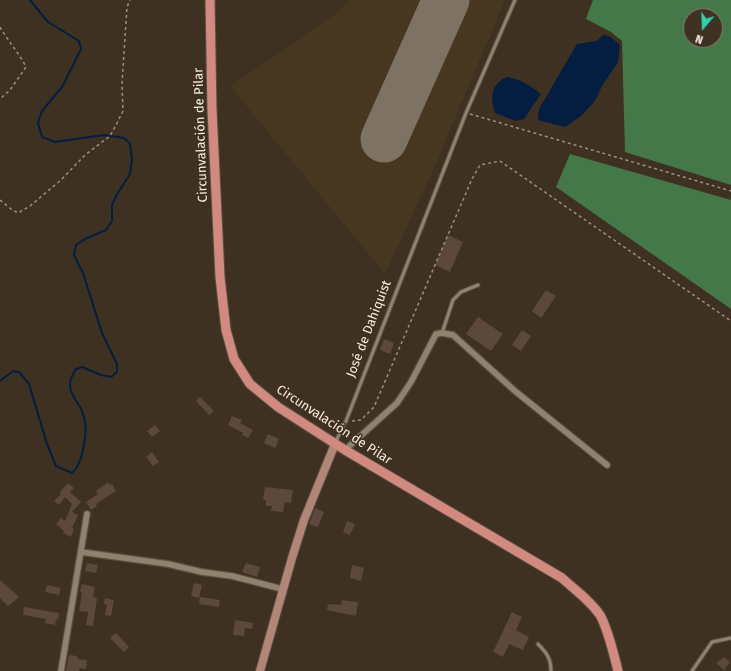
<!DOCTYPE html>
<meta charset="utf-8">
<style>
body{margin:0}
#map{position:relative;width:731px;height:671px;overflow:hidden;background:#3e3121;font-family:"Fira Sans",sans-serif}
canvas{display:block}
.north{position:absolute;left:683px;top:8px;width:40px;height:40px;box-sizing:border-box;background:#3e3121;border:1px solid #887d6f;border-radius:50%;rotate:199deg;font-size:11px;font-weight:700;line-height:16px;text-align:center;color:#f6eee4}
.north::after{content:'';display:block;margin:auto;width:14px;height:18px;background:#2bd5ac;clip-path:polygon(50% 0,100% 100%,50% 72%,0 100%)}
</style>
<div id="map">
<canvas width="731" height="671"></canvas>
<div class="north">N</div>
</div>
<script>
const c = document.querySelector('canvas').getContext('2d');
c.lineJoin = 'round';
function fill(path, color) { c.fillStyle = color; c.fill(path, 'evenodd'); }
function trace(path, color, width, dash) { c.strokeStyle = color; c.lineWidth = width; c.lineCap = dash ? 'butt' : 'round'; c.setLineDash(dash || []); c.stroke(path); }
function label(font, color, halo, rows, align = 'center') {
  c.font = font + ' "Fira Sans",sans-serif'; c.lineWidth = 3; c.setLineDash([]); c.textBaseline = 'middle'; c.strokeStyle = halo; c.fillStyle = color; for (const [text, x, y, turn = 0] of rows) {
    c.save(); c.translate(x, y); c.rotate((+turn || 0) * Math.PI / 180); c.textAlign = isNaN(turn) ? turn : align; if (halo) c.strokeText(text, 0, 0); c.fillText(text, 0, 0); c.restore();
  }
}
fill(new Path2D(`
 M349,0H505L434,168L385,274L230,86L323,23L338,12Z`), '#473620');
fill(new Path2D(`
 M593,0H731V185L625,152L622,41L611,32L586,19ZM691,16H715V40H691Z
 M570,154L731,200V309L556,187Z`), '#457849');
fill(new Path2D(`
 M603,35L609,36L620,45L618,62L602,86L595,101L581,116L565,127L538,120L539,109L577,44L597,41Z
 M508,77C521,80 531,86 541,94L524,119L516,121L495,113C490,98 491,82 508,77Z`), '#031e40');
trace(new Path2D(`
 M0,381L13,371L19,372L29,384L47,444L56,466L72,473C82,466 87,435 85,423C85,420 83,415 82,411C79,403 70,395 70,386C69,380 73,374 76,369L82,367L101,375L111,377L117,372V364L102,333L83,273L74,255L76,245L85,239L106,230L112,221V205L116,196L130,174L132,159L130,144L124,138L104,135L55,142L42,137L38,123L42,111L62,87L81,49L79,41L48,22L30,0`), '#031e40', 2);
trace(new Path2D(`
 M384,139L446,0`), '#7d7264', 47);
fill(new Path2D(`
 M448,235L463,242L450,272L435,265Z
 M546,290L556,296L541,318L532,311Z
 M478,317L503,334L491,351L466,334Z
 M522,330L531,336L521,351L512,345Z
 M384,339L394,343L390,354L380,350Z
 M200,397L214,411L209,415L196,401Z
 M232,416L242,420L240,423L253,430L248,438L242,435L243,433L228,425Z
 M155,425L160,431L152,437L147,431Z
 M268,434L279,439L275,448L264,443Z
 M152,452L159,462L153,466L146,457Z
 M108,482L110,485L112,484L116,491L96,504L97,506L91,510L86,502L98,494L96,491Z
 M68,483L74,488L70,492L81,502L72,512L78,515L72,528L74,529L71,537L63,533L64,531L56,524L61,518L65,521L72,504L65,497L59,505L54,501L61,494L59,493Z
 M265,487L293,490L291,503L285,502L283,512L271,511L272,506H266V500H263Z
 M315,508L324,512L318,527L309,524Z
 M347,521L355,524L350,535L343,532Z
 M87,563L98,565L96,573L85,571Z
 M246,563L260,567L257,577L242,572Z
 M352,565L364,568L361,581L350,578Z
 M0,580L19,597L8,606L0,598Z
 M194,583L202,585L199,598L191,596Z
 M82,584L95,587L93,597L97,598L93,626L86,625L88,612L79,611L82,593L80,592Z
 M47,585L61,588L59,595L45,592Z
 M200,597L220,600L219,607L199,604Z
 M105,598L114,600L111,616L105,615L107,605L104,604Z
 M342,600L358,602L356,616L327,610L328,604L341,605Z
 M24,607L59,613L58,620L56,619L55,625L45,623L46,619L23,615Z
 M512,612L522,617L516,630L529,637L523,650L509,644L503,657L493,652Z
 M235,620L253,623L252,629L245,628L244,636L233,635Z
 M116,633L129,647L124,652L110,638Z
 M69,655L77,656V659L87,660L86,669L80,668L79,671H66Z
 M724,657L730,662L724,670L716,663Z`), '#5c483d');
const lane = new Path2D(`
 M442,333L453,300L461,292L478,285
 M335,443L346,421L466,113L515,0
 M538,644C547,653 551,659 551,671
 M692,671L712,642L731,638`);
const street = new Path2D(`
 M345,450L397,403L411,382L436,334L442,333L453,335L515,391L607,465
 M81,552L168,564L202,572L232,576L282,589
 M61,671L87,514`);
const secondary = new Path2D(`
 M260,671L292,558L304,520L335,444`);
const primary = new Path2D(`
 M210,0L212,110L220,277L226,330L234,359L250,384L278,407L345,450L562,578C575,590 590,600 600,615C608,629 614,655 618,671`);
trace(lane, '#5b5042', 5);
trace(street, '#5b5042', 8);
trace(secondary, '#5b5042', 10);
trace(primary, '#5b5042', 11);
trace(new Path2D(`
 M0,27C8,41 19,53 26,67L10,90L0,99
 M470,114L731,191
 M0,200L11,209L18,213L30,206L61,180L85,155L110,136L117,123L123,111L122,84L127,7L130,0
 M352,421L361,420L374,407L472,179L480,165L500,161L731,321`), '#9c9185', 1.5, [3, 3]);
trace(lane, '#91826f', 3);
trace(street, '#91826f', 5.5);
trace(secondary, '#b18577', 8);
trace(primary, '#d2897f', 9);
label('13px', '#f6eee4', '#3e3121', [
 ["Circunvalación de Pilar",201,135,-92],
 ["José de Dahiquist",369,329,-69],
 ["Circunvalación de Pilar",334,425,33]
]);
</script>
